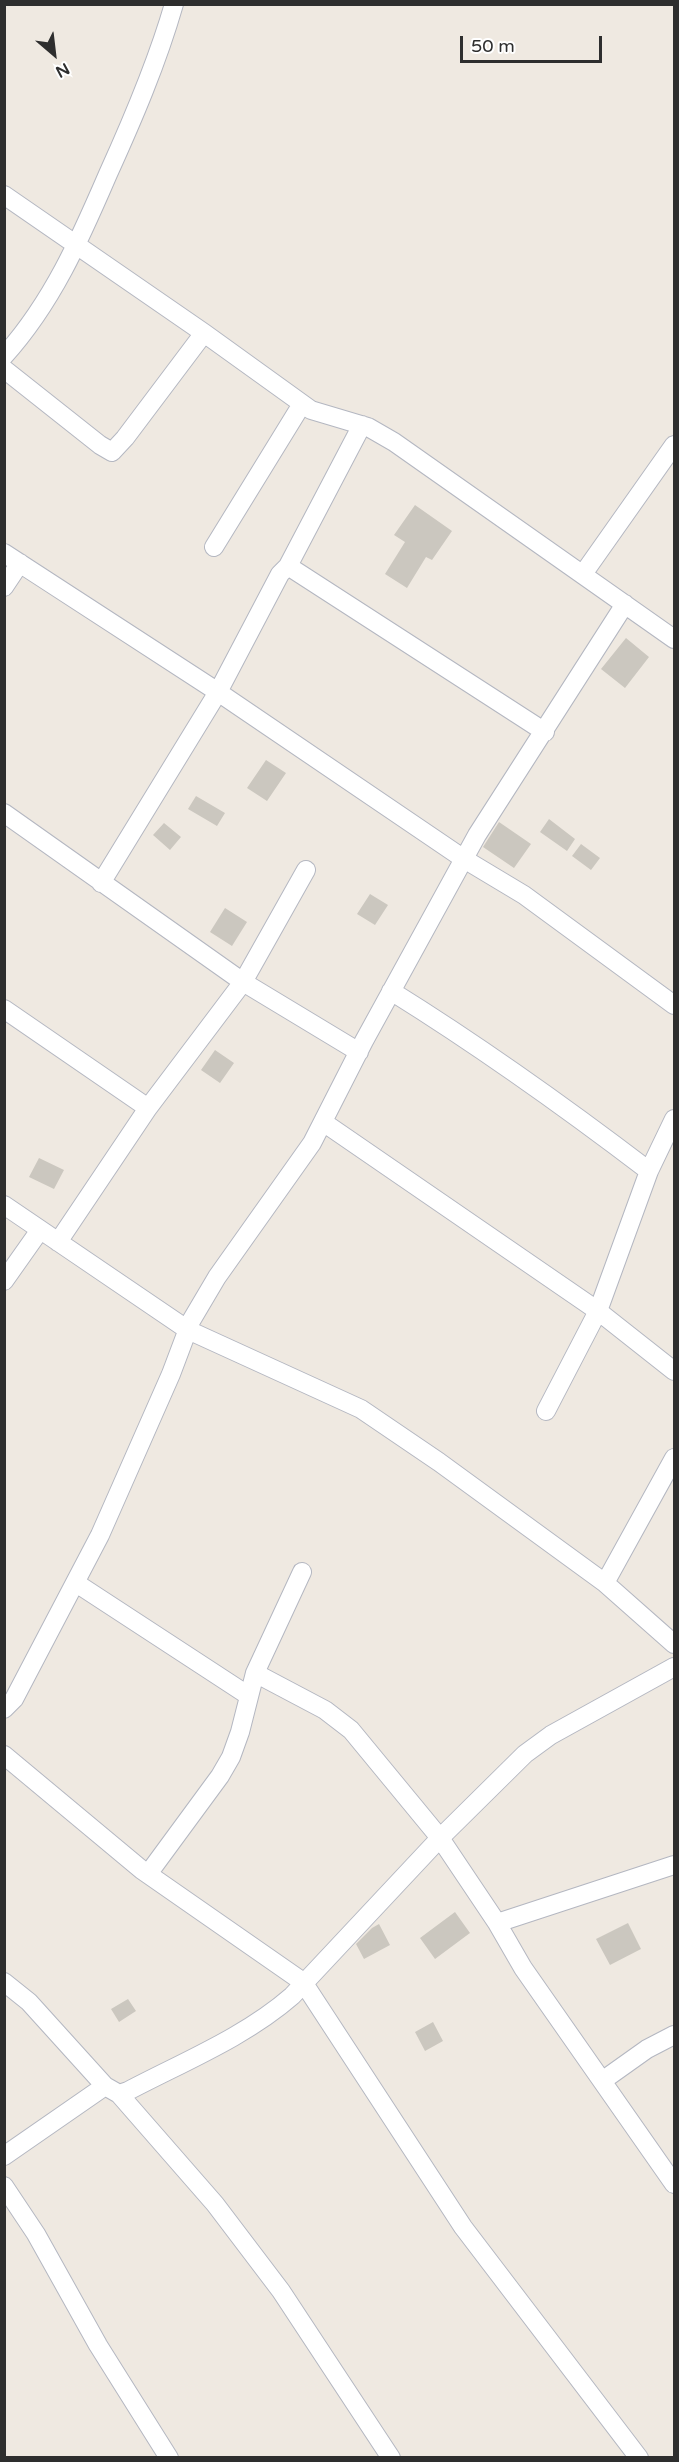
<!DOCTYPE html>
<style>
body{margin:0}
#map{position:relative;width:679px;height:2462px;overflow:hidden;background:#efe9e1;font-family:"Varela Round",sans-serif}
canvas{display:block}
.frame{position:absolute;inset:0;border:6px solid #2e2e2e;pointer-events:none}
.north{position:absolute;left:24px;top:24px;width:60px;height:60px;-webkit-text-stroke:4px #fff;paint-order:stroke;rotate:152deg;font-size:16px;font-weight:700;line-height:24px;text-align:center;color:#2e2e2e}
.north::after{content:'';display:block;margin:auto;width:21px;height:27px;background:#2e2e2e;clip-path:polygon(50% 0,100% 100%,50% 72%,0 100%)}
.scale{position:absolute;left:460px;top:36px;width:142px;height:27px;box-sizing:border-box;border:3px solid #2e2e2e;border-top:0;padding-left:8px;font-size:18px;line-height:21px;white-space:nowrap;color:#2e2e2e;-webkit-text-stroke:4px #fff;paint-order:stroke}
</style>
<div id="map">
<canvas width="679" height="2462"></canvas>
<div class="frame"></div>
<div class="north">N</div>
<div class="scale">50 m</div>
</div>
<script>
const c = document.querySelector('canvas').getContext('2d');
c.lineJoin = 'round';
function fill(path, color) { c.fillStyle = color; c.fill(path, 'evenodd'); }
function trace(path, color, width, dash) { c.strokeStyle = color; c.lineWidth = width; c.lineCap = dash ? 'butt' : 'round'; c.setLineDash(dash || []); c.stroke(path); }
fill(new Path2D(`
 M415,505L452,531L432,560L426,557L407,588L385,574L405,542L394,535Z
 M626,638L649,657L625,688L601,669Z
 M266,760L286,773L267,801L247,788Z
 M196,796L225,813L217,826L188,809Z
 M549,819L575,839L567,851L540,832Z
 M499,822L531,844L514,868L483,847Z
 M164,823L181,837L170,850L153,835Z
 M581,844L600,858L591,870L572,856Z
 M370,894L388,905L375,925L357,914Z
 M225,908L247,922L232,946L210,932Z
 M215,1050L234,1063L220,1083L201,1070Z
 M39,1158L64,1170L54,1189L29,1177Z
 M455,1912L470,1933L435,1959L420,1938Z
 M628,1923L641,1949L610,1965L596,1939Z
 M379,1924L390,1945L364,1959L356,1944L372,1928Z
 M128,1999L136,2011L119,2022L111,2009Z
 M433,2022L443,2041L425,2051L415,2032Z`), '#cbc7bf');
const minor = new Path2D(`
 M4,195L204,333L311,410L368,427L394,442L674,639
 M4,356C52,303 80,239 108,174C133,119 157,63 174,4
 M4,369L100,445L112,452L125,438L204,333
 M214,547L302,404
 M4,553L218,692L464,859L524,895L674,1005
 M288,566L545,732
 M583,574L674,445
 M4,587L20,563
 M4,813L243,982L359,1052
 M101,883L218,692L280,574L288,566L362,425
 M391,991C481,1047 565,1107 649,1171
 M4,1009L148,1108
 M323,1122L598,1311L674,1371
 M4,1205L188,1330L361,1409L439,1462L605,1583L674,1644
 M58,1242L148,1108L243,982L306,870
 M4,1281L40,1230
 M546,1411L598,1311L649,1171L674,1119
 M76,1583L249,1696
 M605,1583L674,1458
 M255,1673L325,1710L351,1730L440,1838L497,1923L523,1968L674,2184
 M4,1709L14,1699L100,1535L171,1374L191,1321L217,1277L312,1143L364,1041L477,835L625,604
 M4,1755L142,1870L303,1982L463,2227L639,2458
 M148,1874L220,1776L231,1757L240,1732L255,1673L302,1572
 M497,1923L674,1865
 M4,1982L29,2002L105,2086L119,2094L128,2091C183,2062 245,2037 292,1996L440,1838L525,1754L551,1735L674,1667
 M602,2081L647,2049L674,2035
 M119,2094L215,2204L281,2291L391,2458
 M4,2156L105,2086
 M4,2186L36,2234L98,2345L169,2458`);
trace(minor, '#b4b7c1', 20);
trace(minor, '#fff', 18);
</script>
